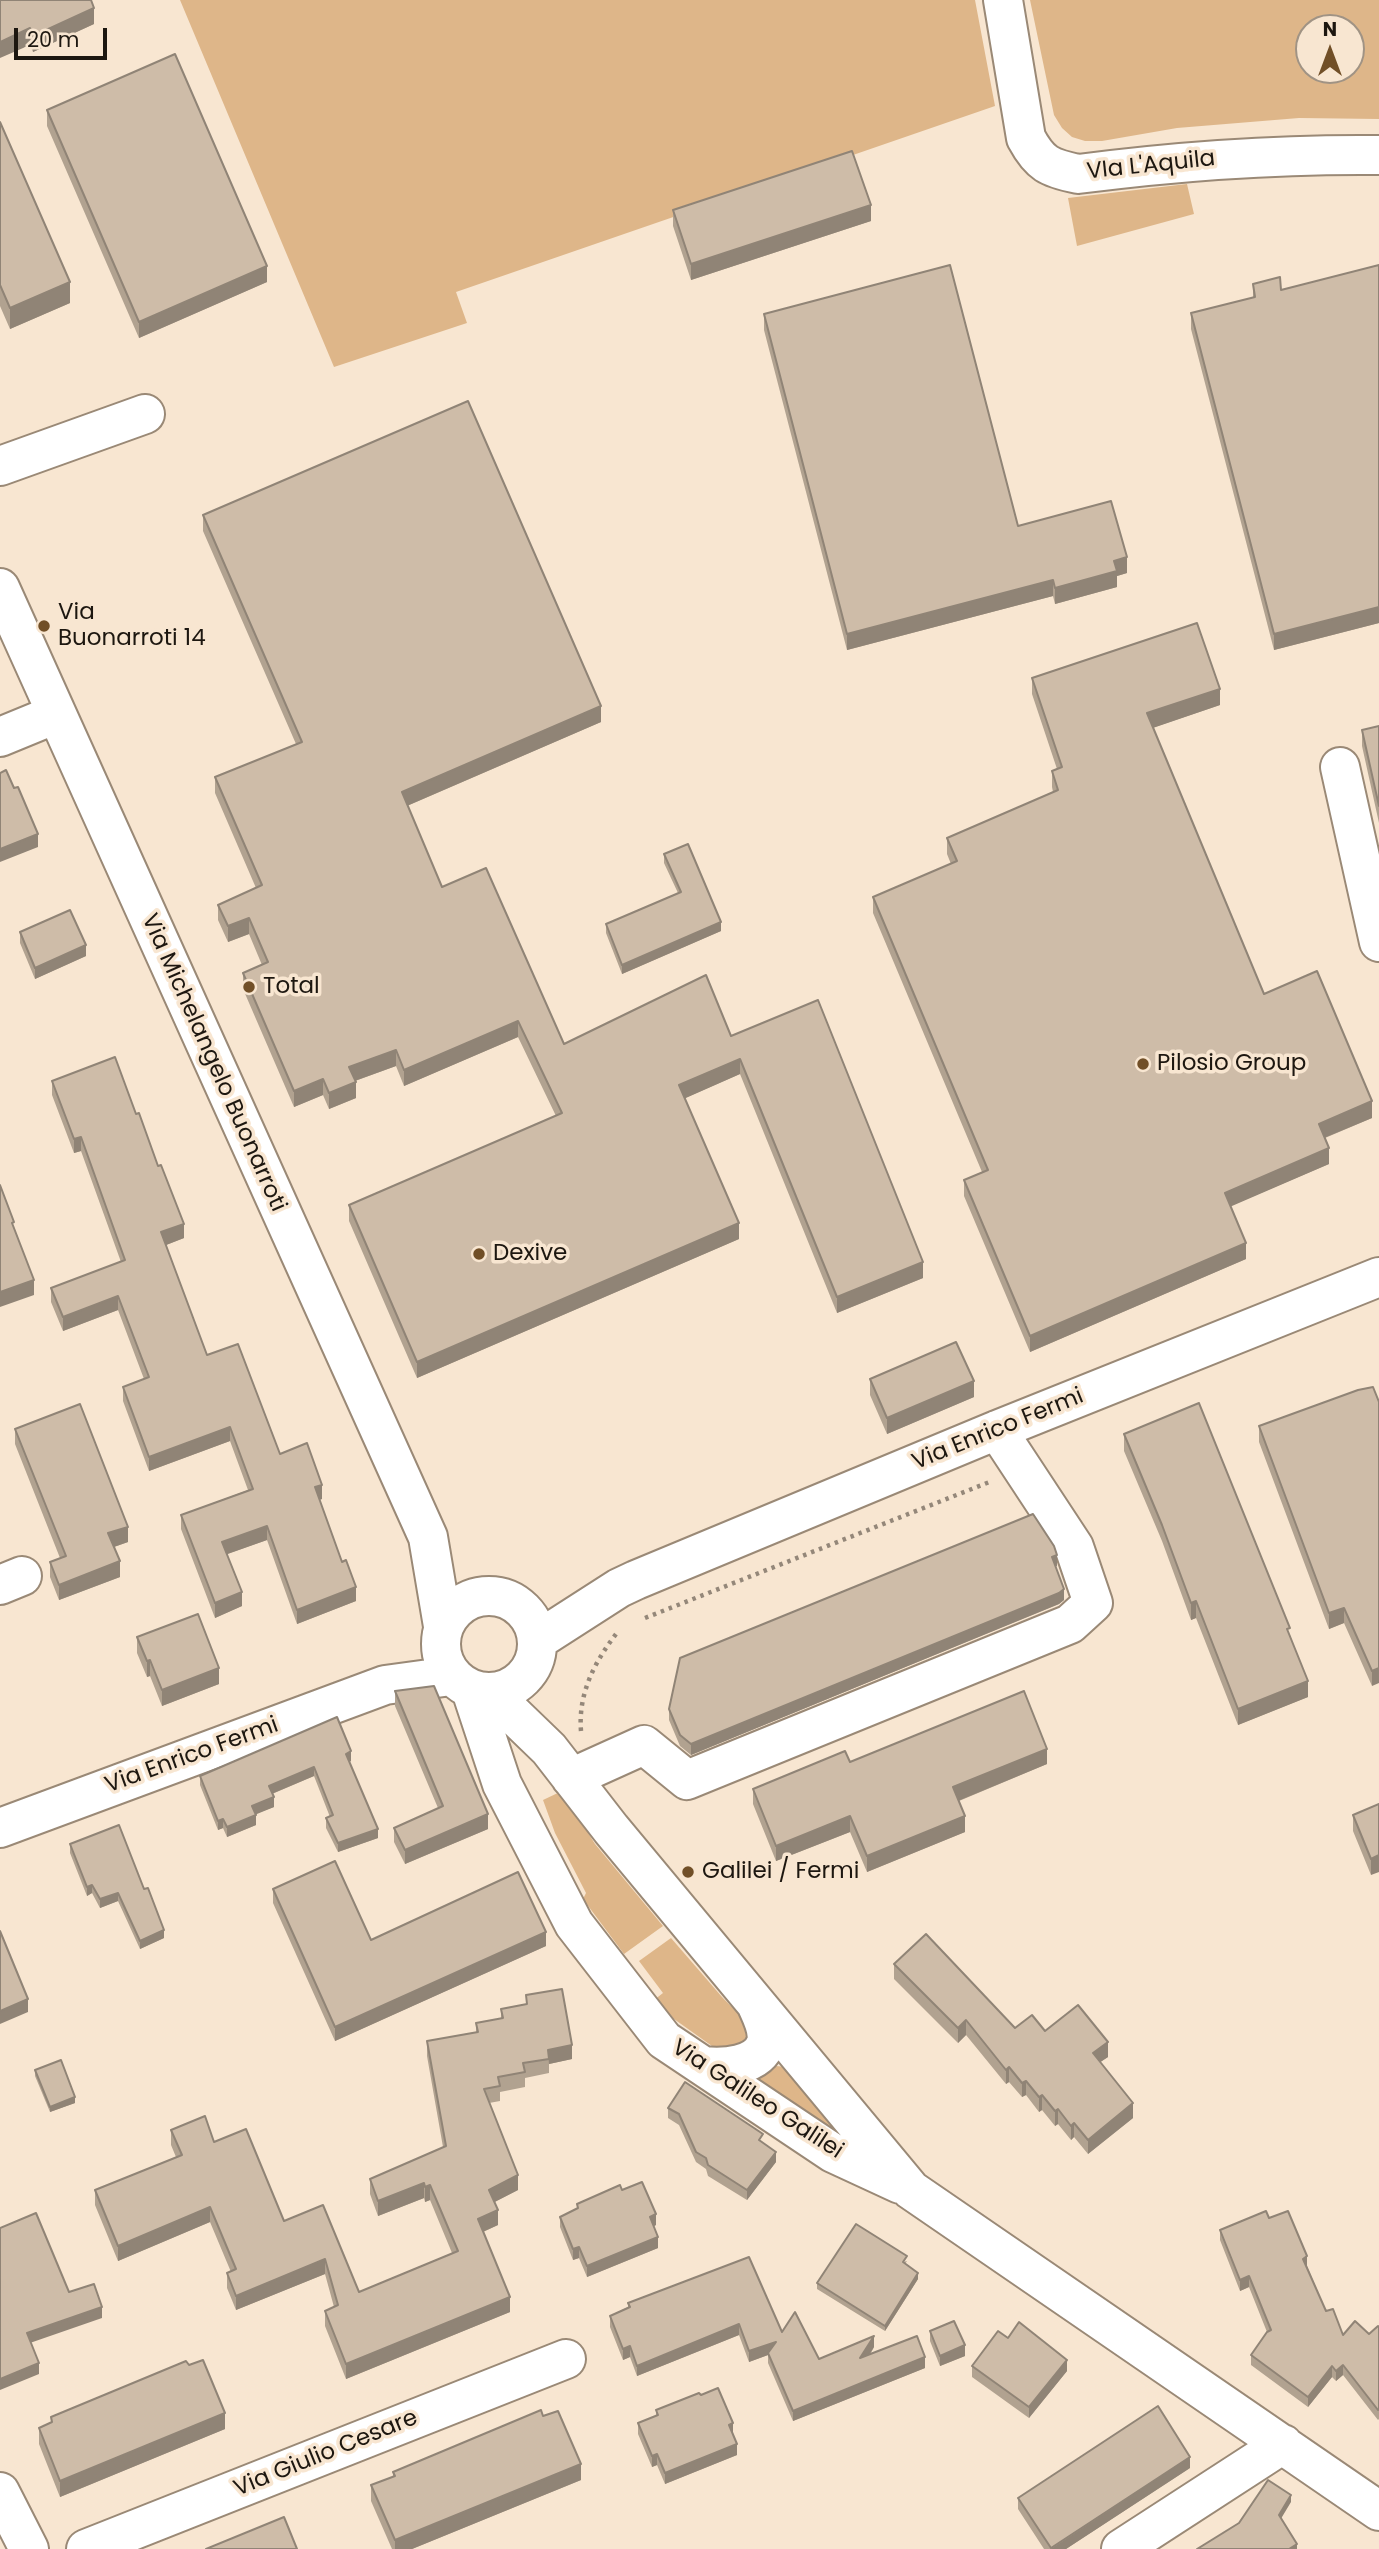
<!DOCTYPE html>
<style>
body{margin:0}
#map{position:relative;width:1379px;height:2549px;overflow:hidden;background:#f8e6d1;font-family:Poppins,sans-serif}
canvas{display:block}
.north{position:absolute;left:1295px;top:14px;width:70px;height:70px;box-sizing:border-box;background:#f8e6d1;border:2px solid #a09384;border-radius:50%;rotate:0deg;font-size:19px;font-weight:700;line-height:28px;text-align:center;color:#1d1710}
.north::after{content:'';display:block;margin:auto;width:24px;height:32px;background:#714f27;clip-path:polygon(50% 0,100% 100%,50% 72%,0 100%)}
.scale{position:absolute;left:14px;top:28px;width:93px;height:32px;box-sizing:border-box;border:4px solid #1d1710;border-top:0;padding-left:9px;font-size:21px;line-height:24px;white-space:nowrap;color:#1d1710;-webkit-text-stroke:5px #f8e6d1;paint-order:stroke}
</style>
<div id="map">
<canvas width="1379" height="2549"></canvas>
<div class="north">N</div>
<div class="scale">20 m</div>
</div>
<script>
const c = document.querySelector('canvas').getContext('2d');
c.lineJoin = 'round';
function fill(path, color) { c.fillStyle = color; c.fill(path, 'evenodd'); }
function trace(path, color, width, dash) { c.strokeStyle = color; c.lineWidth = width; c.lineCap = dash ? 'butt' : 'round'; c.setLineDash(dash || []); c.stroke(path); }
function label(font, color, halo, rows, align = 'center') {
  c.font = font + ' Poppins,sans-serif'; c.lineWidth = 7; c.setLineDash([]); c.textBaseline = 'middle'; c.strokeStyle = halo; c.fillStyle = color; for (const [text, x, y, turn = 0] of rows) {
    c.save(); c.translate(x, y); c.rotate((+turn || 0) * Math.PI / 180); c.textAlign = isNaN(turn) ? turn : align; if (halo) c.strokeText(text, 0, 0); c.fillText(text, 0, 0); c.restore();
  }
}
fill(new Path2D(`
 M180,0H975L995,106L456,292L467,323L334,367Z
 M1030,0H1379V119L1299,118L1177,128L1102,141H1085L1072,137L1062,128L1054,115ZM1309,28H1351V70H1309Z
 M1187,184L1194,214L1077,246L1068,198Z
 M562,1791L595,1844L663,1926L624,1954L583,1899L586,1893L555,1833L543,1800Z
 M671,1938L722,1997L760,2036L755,2042L719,2051L674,2019L654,2000L663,1993L639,1961Z
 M776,2066L787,2067L869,2153L817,2126L757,2080V2076Z`), '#deb689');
const minor = new Path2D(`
 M1003,0L1026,138C1040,164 1049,168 1078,174C1178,161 1278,154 1379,155
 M0,466L145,414
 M0,588L428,1537L443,1626
 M0,737L56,714
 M1340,767L1379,942
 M0,1585L22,1576
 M441 1644a48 48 0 1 1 96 0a48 48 0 1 1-96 0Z
 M538,1640L619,1588L636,1580L997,1430L1379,1277
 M471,1690L502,1784L574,1924L664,2040L833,2153L900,2184
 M491,1693L549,1749L611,1829L911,2190L1379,2511
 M571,1778L644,1745L687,1780L1070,1624L1093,1603L1074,1547L997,1430
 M0,1828L385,1685L451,1676
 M703,2066C723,2068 758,2067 766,2043C769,2031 762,2017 757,2006
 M0,2492L29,2549
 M86,2549L566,2359
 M1121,2549L1283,2444`);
trace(minor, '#9a8976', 42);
trace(new Path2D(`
 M645,1618L992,1481
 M581,1731C578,1694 594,1663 616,1634`), '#948779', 4.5, [3.5, 5]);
trace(minor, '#fff', 38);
fill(new Path2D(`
 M0,0L94,24L33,52L30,45Z
 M47,110L267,282L139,338L47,126Z
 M0,122L70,303L10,329L0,306Z
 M673,210L871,221L691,280L673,226Z
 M1379,265V623L1274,650L1191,329V313L1253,298V284L1281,290Z
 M764,314L1018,526L1127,573L1117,576V587L1055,604L1053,596L847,650L764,330Z
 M203,515L601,722L407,806L442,887L564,1044L731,1036L923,1278L837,1313L740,1074L685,1098L739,1239L417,1378L349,1221V1205L556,1116L518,1037L404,1086L396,1066L355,1081L356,1098L329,1109L323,1095L294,1107L243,989V973L262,965L249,934L228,942L218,920V905L256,888L215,793V777L296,744L203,531Z
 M1032,678L1220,705L1152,728L1264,994L1372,1118L1325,1138L1329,1164L1230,1206L1246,1259L1030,1352L964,1196V1180L982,1172L873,913V897L951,864L947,854V838L1053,792L1052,787V771L1057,769L1032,694Z
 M1379,726V823L1362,746V730Z
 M664,854L721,931L622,974L606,933V924L678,893L664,863Z
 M20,932L86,956L35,979L20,943Z
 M52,1081L184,1238L166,1245L207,1355L280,1454L322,1499L319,1500L356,1601L297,1624L267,1540L227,1554L242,1606L215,1618L181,1529V1515L248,1490L230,1441L149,1471L123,1401V1387L144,1379L118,1310L63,1331L51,1302V1288L121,1262L81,1151L74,1153L52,1095Z
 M870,1379L974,1397L887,1434L870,1395Z
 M1379,1402L1372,1686L1344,1623L1329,1629L1259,1442V1426Z
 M15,1429L128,1542L114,1547L120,1577L59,1600L50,1577V1562L60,1558L15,1444Z
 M1124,1434L1290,1635L1308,1697L1238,1725L1196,1618L1191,1620L1162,1541L1124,1451Z
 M1057,1566L1055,1567L1064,1600L1059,1604L691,1755L680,1746L669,1720V1709Z
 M137,1637L219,1684L162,1706L150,1676L147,1677L137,1653Z
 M395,1691L488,1829L405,1864L394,1842V1828L438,1808L395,1706Z
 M351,1761L349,1762L378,1838L338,1852L326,1828V1818L330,1817L314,1776L272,1794L274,1807L255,1814L256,1825L227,1837L223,1828L218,1830L200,1785V1776Z
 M850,1762L1047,1764L959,1801L965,1832L867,1872L850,1832L776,1861L753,1804V1789Z
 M1379,1804L1371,1875L1353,1831V1815Z
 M70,1844L144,1889L164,1938L140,1949L118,1901L100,1908L92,1893L87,1896L70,1853Z
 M273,1889L371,1940L546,1946L335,2041L273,1903Z
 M894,1964L1015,2028L1045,2031L1108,2057L1100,2062L1133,2118L1088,2154L1074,2137L1071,2140L1058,2124L1055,2126L1042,2110L1039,2112L1026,2095L1022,2097L1009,2082L1006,2084L966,2035L958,2043L894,1979Z
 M526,1995L572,2059L549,2064V2073L525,2078V2087L500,2092V2101L489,2103L518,2190L494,2202L498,2225L483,2232L510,2312L346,2379L325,2326V2311L334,2307L325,2274L236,2310L227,2288V2273L231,2272L210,2222L118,2261L95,2205V2190L176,2157L171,2145V2130L214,2142L284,2221L359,2292L452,2253L430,2200L425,2202L424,2198L378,2216L370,2194V2179L443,2147L427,2056V2041L476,2032V2023L501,2019V2009L526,2004Z
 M35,2070L75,2103L50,2112L35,2076Z
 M668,2108L763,2143L776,2162L747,2200L708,2176L706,2169L696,2162L679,2125L668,2118Z
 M622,2190L656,2225L654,2226L658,2248L587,2277L579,2258L573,2260L560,2227V2217L577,2208V2204Z
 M1269,2218L1307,2266L1326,2311L1343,2335L1369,2334L1379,2327V2419L1378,2420L1343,2375L1336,2381L1332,2377L1308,2407L1251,2365V2355L1267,2332L1249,2287L1240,2291L1220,2240V2230Z
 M907,2261L905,2264L918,2279L885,2331L817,2289V2283Z
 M628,2303L782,2332L819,2359L874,2347L870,2355L925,2368L793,2421L768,2363V2355L749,2362L739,2335L637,2376L630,2357L623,2360L610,2327V2316L628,2307Z
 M930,2331L965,2356L940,2366L930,2341Z
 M1008,2338L1067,2371L1029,2418L972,2377V2366Z
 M656,2410L733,2434L737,2455L665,2484L657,2465L652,2467L638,2434V2423L656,2416Z
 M543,2416L581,2480L412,2549H392L371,2501V2485L393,2477V2472Z
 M51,2417L225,2429L60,2497L39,2444V2428L51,2422Z
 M1190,2468L1066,2549H1044L1018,2509V2498Z`), '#b1a290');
fill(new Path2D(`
 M94,8V24L33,52V36Z
 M30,28V45L0,58V42Z
 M871,205V221L691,280V264Z
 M267,266V282L139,338V322Z
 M70,282V303L10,329V308Z
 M1127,557V573L1117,576V587L1055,604V588L1114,561Z
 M1053,580V596L847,650V634Z
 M1379,607V623L1274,650V634Z
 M1220,689V705L1147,730V713Z
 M601,706V722L402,808V792Z
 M38,834V847L0,862V849Z
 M249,918V934L228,942V926Z
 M721,922V931L622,974V965Z
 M86,945V956L35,979V968Z
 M518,1021V1037L404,1086V1070Z
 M396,1050V1066L349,1083V1067Z
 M740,1059V1074L679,1101V1085Z
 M323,1079V1095L294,1107V1091Z
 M356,1082V1098L329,1109V1093Z
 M1372,1101V1118L1319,1140V1124Z
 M81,1137V1151L74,1153V1139Z
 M1329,1148V1164L1225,1209V1193Z
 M739,1223V1239L417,1378V1362Z
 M184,1224V1238L161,1247V1232Z
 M1246,1243V1259L1030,1352V1336Z
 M923,1262V1278L837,1313V1297Z
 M34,1280V1295L0,1307V1292Z
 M118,1296V1310L63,1331V1317Z
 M974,1381V1397L887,1434V1418Z
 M230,1427V1441L149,1471V1457Z
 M322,1485V1499L315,1501V1487Z
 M267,1526V1540L222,1556V1542Z
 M128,1527V1542L108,1549V1533Z
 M1057,1555V1566L1052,1568V1557Z
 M120,1561V1577L59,1600V1585Z
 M356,1587V1601L297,1624V1610Z
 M1064,1589V1600L1059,1604L691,1755V1744Z
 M242,1592V1606L215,1618V1603Z
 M1196,1601V1618L1191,1620V1603Z
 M1344,1608V1623L1329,1629V1613Z
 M150,1660V1676L147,1677V1661Z
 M219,1668V1684L162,1706V1690Z
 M1379,1668V1683L1372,1686V1671Z
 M1308,1681V1697L1238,1725V1709Z
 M1047,1749V1764L953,1803V1787Z
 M351,1751V1761L346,1763V1754Z
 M314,1767V1776L269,1795V1786Z
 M274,1797V1807L252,1816V1806Z
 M488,1814V1829L405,1864V1850Z
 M256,1815V1825L227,1837V1827Z
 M850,1816V1832L776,1861V1846Z
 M965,1816V1832L867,1872V1856Z
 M223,1819V1828L218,1830V1821Z
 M378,1829V1838L338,1852V1843Z
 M1379,1855V1872L1371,1875V1859Z
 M92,1885V1893L87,1896V1887Z
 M118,1893V1901L100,1908V1899Z
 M164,1930V1938L140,1949V1941Z
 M546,1932V1946L335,2041V2027Z
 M28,1999V2012L0,2024V2011Z
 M966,2020V2035L958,2043V2028Z
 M1108,2042V2057L1093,2067V2053Z
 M572,2045V2059L549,2064L548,2050Z
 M1009,2067V2082L1006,2084V2070Z
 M1026,2081V2095L1022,2097V2083Z
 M1042,2095V2110L1039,2112V2097Z
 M75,2097V2103L50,2112V2107Z
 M1133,2103V2118L1088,2154V2140Z
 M1058,2109V2124L1055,2126V2111Z
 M1074,2123V2137L1071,2140V2126Z
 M776,2152V2162L747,2200V2190Z
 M518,2175V2190L489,2205V2190Z
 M424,2183V2198L378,2216V2201Z
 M430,2185V2200L425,2202V2187Z
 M210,2207V2222L118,2261V2246Z
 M498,2210V2225L478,2234V2219Z
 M656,2214V2225L650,2228V2217Z
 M658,2237V2248L587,2277V2266Z
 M579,2247V2258L573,2260V2249Z
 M1307,2256V2266L1303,2269V2259Z
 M325,2259V2274L236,2310V2296Z
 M918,2273V2279L885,2331V2326Z
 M1249,2276V2287L1240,2291V2280Z
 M510,2297V2312L346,2379V2364Z
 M102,2307V2318L27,2344V2333Z
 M739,2324V2335L637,2376V2366Z
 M874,2336V2347L860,2369V2358Z
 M776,2342L768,2353V2355L749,2362V2351Z
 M965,2345V2356L940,2366V2356Z
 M630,2346V2357L623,2360V2349Z
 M925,2357V2368L793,2421V2411Z
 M1067,2360V2371L1029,2418V2407Z
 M39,2363V2374L0,2390V2379Z
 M1343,2365V2375L1336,2381V2371Z
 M1332,2366V2377L1308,2407V2397Z
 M225,2413V2429L60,2497V2481Z
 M733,2423V2434L729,2425Z
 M737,2444V2455L665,2484V2473Z
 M657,2454V2465L652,2467V2456Z
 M1190,2457V2468L1066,2549H1051Z
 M581,2464V2480L412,2549H395V2540Z
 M1291,2495V2502L1279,2522V2515Z
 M1297,2544V2549H1289Z`), '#908476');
const building = new Path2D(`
 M0,0H91L94,8L33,36L30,28L0,42Z
 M175,54L267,266L139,322L47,110Z
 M0,122L70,282L10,308L0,285Z
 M852,151L871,205L691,264L673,210Z
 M950,265L1018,526L1111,501L1127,557L1114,561L1117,571L1055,588L1053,580L847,634L764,314Z
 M1379,265V607L1274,634L1191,313L1255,297L1253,284L1280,277L1281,290Z
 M468,401L601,706L402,792L442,887L486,868L564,1044L706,975L731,1036L818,1000L923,1262L837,1297L740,1059L679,1085L739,1223L417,1362L349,1205L562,1113L518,1021L404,1070L396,1050L349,1067L356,1082L329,1093L323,1079L294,1091L243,973L268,962L249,918L228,926L218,905L262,885L215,777L302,742L203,515Z
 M1197,623L1220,689L1147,713L1264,994L1317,971L1372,1101L1319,1124L1329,1148L1225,1193L1246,1243L1030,1336L964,1180L988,1170L873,897L957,861L947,838L1058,790L1052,771L1062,767L1032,678Z
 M1379,726V806L1362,730Z
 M6,770L14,788L18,787L38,834L0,849V773Z
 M688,844L721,922L622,965L606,924L681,892L664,854Z
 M70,910L86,945L35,968L20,932Z
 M115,1057L136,1114L139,1113L158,1166L161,1165L184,1224L161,1232L207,1355L238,1344L280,1454L307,1443L322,1485L315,1487L342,1562L346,1560L356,1587L297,1610L267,1526L222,1542L242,1592L215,1603L181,1515L253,1489L230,1427L149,1457L123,1387L149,1377L118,1296L63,1317L51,1288L125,1260L81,1137L74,1139L52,1081Z
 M0,1185L14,1222L12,1223L34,1280L0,1292Z
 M956,1342L974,1381L887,1418L870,1379Z
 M1373,1387L1379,1402V1668L1372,1671L1344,1608L1329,1613L1259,1426L1358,1390Z
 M1199,1403L1290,1628L1287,1629L1308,1681L1238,1709L1196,1601L1191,1603L1162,1525L1124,1434Z
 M80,1404L128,1527L108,1533L120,1561L59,1585L50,1562L66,1556L15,1429Z
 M1033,1514L1054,1546L1057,1555L1052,1557L1064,1589L1059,1593L691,1744L680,1735L669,1709L680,1658Z
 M198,1614L219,1668L162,1690L150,1660L147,1661L137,1637Z
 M434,1686L488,1814L405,1850L394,1828L443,1806L395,1691Z
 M1024,1691L1047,1749L953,1787L965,1816L867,1856L850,1816L776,1846L753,1789L845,1751L850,1762Z
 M337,1717L351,1751L346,1754L378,1829L338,1843L326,1818L333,1815L314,1767L269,1786L274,1797L252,1806L256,1815L227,1827L223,1819L218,1821L200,1776Z
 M1379,1804V1855L1371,1859L1353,1815Z
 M119,1825L144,1889L148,1888L164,1930L140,1941L118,1893L100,1899L92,1885L87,1887L70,1844Z
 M335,1861L371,1940L518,1872L546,1932L335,2027L273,1889Z
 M0,1931L28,1999L0,2011Z
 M926,1934L1015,2028L1032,2015L1045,2031L1078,2005L1108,2042L1093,2053L1133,2103L1088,2140L1074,2123L1071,2126L1058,2109L1055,2111L1042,2095L1039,2097L1026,2081L1022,2083L1009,2067L1006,2070L966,2020L958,2028L894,1964Z
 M562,1989L572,2045L548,2050L549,2059L523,2063L525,2072L498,2077L500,2086L484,2089L518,2175L489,2190L498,2210L478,2219L510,2297L346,2364L325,2311L338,2305L325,2259L236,2296L227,2273L236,2269L210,2207L118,2246L95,2190L182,2155L171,2130L205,2116L214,2142L246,2129L284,2221L323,2205L359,2292L458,2251L430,2185L425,2187L424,2183L378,2201L370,2179L446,2146L427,2041L478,2032L476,2023L503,2018L501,2009L527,2004L526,1995Z
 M61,2060L75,2097L50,2107L35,2070Z
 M685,2082L763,2134L759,2140L776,2152L747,2190L708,2165L706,2158L696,2152L679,2114L668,2108Z
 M642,2182L656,2214L650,2217L658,2237L587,2266L579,2247L573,2249L560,2217L578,2208L577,2204L620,2185L622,2190Z
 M1266,2211L1269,2218L1288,2211L1307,2256L1303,2259L1326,2311L1333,2309L1343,2335L1355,2321L1369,2334L1378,2326L1379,2327V2409L1378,2410L1343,2365L1336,2371L1332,2366L1308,2397L1251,2355L1267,2332L1271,2330L1249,2276L1240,2280L1220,2230Z
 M36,2213L69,2292L94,2284L102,2307L27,2333L39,2363L0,2379V2228Z
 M856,2224L907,2256L903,2262L918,2273L885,2326L817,2283Z
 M749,2257L782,2332L795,2312L819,2359L874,2336L860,2358L917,2336L925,2357L793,2411L768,2353L776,2342L749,2351L739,2324L637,2366L630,2346L623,2349L610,2316L630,2307L628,2303Z
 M954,2321L965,2345L940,2356L930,2331Z
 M1019,2322L1067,2360L1029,2407L972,2366L998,2331L1008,2338Z
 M203,2360L225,2413L60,2481L39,2428L52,2422L51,2417L186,2361L189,2365Z
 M718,2388L733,2423L729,2425L737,2444L665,2473L657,2454L652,2456L638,2423L658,2415L656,2410L699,2393L701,2395Z
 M1158,2406L1190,2457L1051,2548L1018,2498Z
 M541,2410L543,2416L558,2411L581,2464L395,2540L371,2485L395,2476L393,2472Z
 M1268,2480L1291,2495L1279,2515L1297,2544L1289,2549H1197L1239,2523Z
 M284,2517L297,2549H206Z`);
fill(building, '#cebca8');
trace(building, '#908476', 2);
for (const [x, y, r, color] of [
 [44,626,7,"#714f27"],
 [249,987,7,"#714f27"],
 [1143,1064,7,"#714f27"],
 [479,1254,7,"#714f27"],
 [688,1872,7,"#714f27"]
]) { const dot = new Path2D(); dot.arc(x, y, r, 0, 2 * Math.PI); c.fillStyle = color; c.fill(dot); trace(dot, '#f8e6d1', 2.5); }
label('23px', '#1d1710', '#f8e6d1', [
 ["VIa L'Aquila",1151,166,-6],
 ["Via Michelangelo Buonarroti",213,1063,66],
 ["Via Enrico Fermi",998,1430,-22],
 ["Via Enrico Fermi",192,1756,-20],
 ["Via Galileo Galilei",757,2100,33],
 ["Via Giulio Cesare",326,2454,-22]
]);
label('23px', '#1d1710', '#f8e6d1', [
 ["Via",58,613],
 ["Buonarroti 14",58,639],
 ["Total",263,987],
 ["Pilosio Group",1157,1064],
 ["Dexive",493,1254],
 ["Galilei / Fermi",702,1872]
], 'left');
</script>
